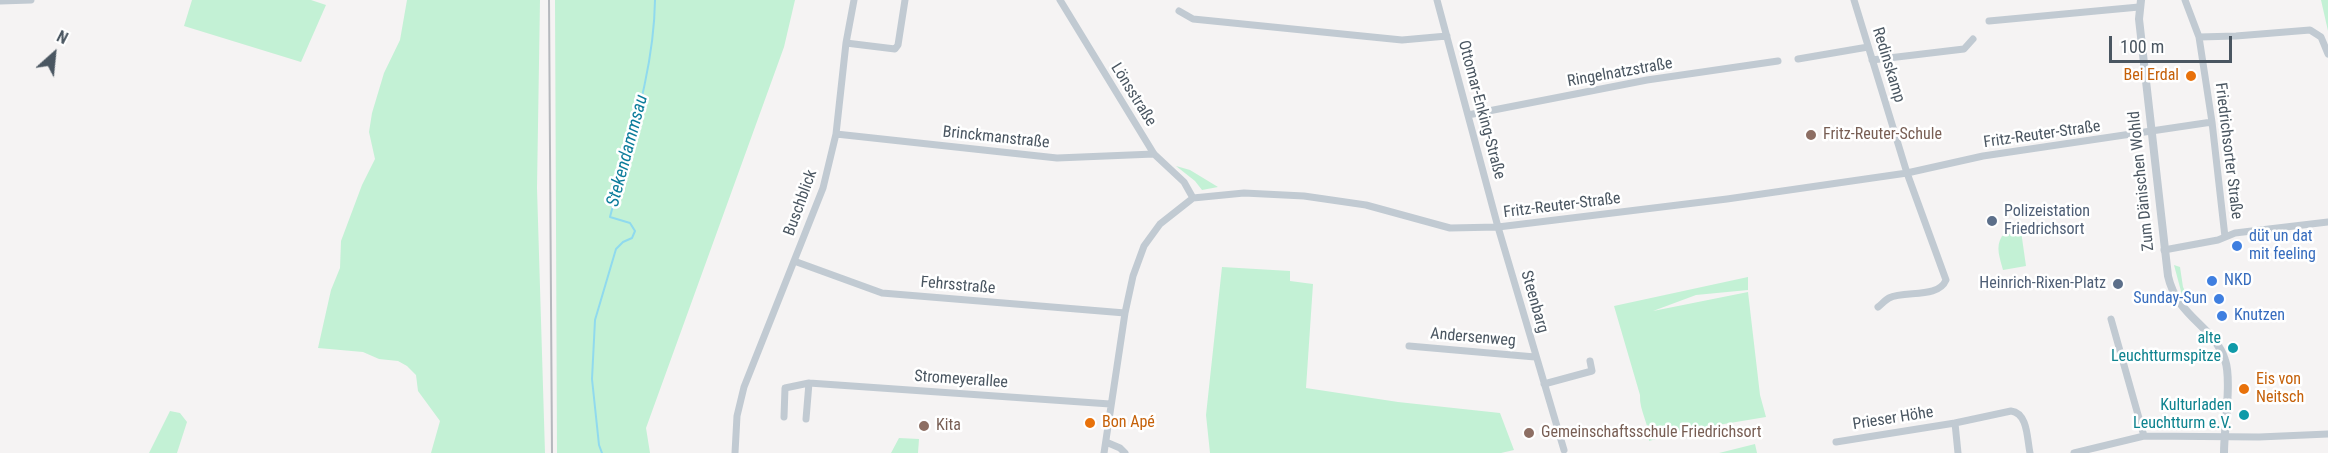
<!DOCTYPE html>
<meta charset="utf-8">
<style>
body{margin:0}
#map{position:relative;width:2328px;height:453px;overflow:hidden;background:#f5f3f3;font-family:"Roboto Condensed",sans-serif}
canvas{display:block}
.north{position:absolute;left:24px;top:24px;width:60px;height:60px;-webkit-text-stroke:4px #fff;paint-order:stroke;rotate:27deg;font-size:16px;font-weight:700;line-height:24px;text-align:center;color:#4a5661}
.north::after{content:'';display:block;margin:auto;width:21px;height:27px;background:#4a5661;clip-path:polygon(50% 0,100% 100%,50% 72%,0 100%)}
.scale{position:absolute;left:2109px;top:36px;width:123px;height:27px;box-sizing:border-box;border:3px solid #4a5661;border-top:0;padding-left:8px;font-size:18px;line-height:21px;white-space:nowrap;color:#4a5661;-webkit-text-stroke:4px #fff;paint-order:stroke}
</style>
<div id="map">
<canvas width="2328" height="453"></canvas>
<div class="north">N</div>
<div class="scale">100 m</div>
</div>
<script>
const c = document.querySelector('canvas').getContext('2d');
c.lineJoin = 'round';
function fill(path, color) { c.fillStyle = color; c.fill(path, 'evenodd'); }
function trace(path, color, width, dash) { c.strokeStyle = color; c.lineWidth = width; c.lineCap = dash ? 'butt' : 'round'; c.setLineDash(dash || []); c.stroke(path); }
function label(font, color, halo, rows, align = 'center') {
  c.font = font + ' "Roboto Condensed",sans-serif'; c.lineWidth = 5; c.setLineDash([]); c.textBaseline = 'middle'; c.strokeStyle = halo; c.fillStyle = color; for (const [text, x, y, turn = 0] of rows) {
    c.save(); c.translate(x, y); c.rotate((+turn || 0) * Math.PI / 180); c.textAlign = isNaN(turn) ? turn : align; if (halo) c.strokeText(text, 0, 0); c.fillText(text, 0, 0); c.restore();
  }
}
fill(new Path2D(`
 M192,0H311L326,5L301,62L184,26Z
 M407,0H540L537,188L545,453H431L440,421L418,391L416,375L407,366L398,361L379,359L363,352L318,348L331,290L340,268L341,241L362,185L375,159L369,132L372,113L384,73L400,40Z
 M555,0H795L784,47L646,428L650,453H557Z
 M2321,0H2328V31Z
 M1176,166L1190,170L1218,187L1202,190L1195,181Z
 M2021,231L2026,266L2003,270C2000,258 1995,247 2002,236Z
 M2174,265L2180,267L2183,287L2190,301L2185,300L2182,295Z
 M1222,267L1290,271V281L1313,284L1306,388L1398,402L1500,413L1514,450L1501,453H1210L1206,415Z
 M1748,277V290L1696,295L1653,311L1748,292L1760,395L1766,417L1664,434L1663,437L1649,441C1650,425 1639,411 1640,395L1614,306Z
 M170,411L180,413L187,422L177,453H149Z
 M899,438L919,439L918,453H891Z
 M1755,444L1757,453H1719Z`), '#c3f1d5');
trace(new Path2D(`
 M602,453L599,445L592,379L595,320L616,249L623,242L632,238L635,231L630,223L610,217C628,146 654,74 655,0`), '#90daee', 2);
trace(new Path2D(`
 M1060,0L1154,154L1184,182L1193,198
 M1437,0L1498,227L1564,450
 M1854,0L1907,173L1946,280C1938,299 1905,290 1889,298C1885,300 1881,305 1878,307
 M2185,0L2199,37L2212,122L2225,237
 M0,1L31,0
 M1179,11L1193,19L1402,40L1447,36
 M1989,21L2139,7
 M2199,37L2236,36L2310,30L2321,37L2328,54
 M846,43L895,49L898,45L905,0
 M1798,59L1868,47
 M1872,60L1964,49L1973,39
 M1468,115L1647,80L1778,61
 M836,134L1057,158L1154,154
 M2164,250L2218,240L2235,233L2328,222
 M794,261L882,293L1125,313
 M2111,319L2144,436
 M1409,346L1535,357
 M1544,384L1592,371L1590,361
 M784,417L785,388L809,383L1110,404
 M806,419L809,383
 M1106,442L1120,448L1125,453
 M1836,442L1955,423
 M735,453L737,416L744,387L823,188L836,134L846,43L854,0
 M1104,453L1125,313L1133,276L1144,246L1160,224L1193,198L1244,193L1304,196L1366,205L1450,228L1498,227L1727,199L1907,173L1983,156L2212,122
 M1958,453L1955,423L2011,411C2028,413 2027,439 2030,453
 M2074,453L2144,436L2259,437L2328,434`), '#c1cad2', 7);
trace(new Path2D(`
 M2141,0L2139,19L2168,276C2177,317 2214,326 2225,360C2232,380 2224,429 2224,453`), '#c1cad2', 8);
trace(new Path2D(`
 M549,0L552,453`), '#b5b8bd', 2);
for (const [x, y, r, color] of [
 [2191,76,6,"#e8710a"],
 [1811,135,6,"#8d6e63"],
 [1992,221,6,"#5c6f8a"],
 [2237,246,6,"#3f7fe0"],
 [2212,281,6,"#3f7fe0"],
 [2118,284,6,"#5c6f8a"],
 [2219,299,6,"#3f7fe0"],
 [2222,316,6,"#3f7fe0"],
 [2233,348,6,"#0f9aa8"],
 [2244,389,6,"#e8710a"],
 [2244,415,6,"#0f9aa8"],
 [1090,423,6,"#e8710a"],
 [924,426,6,"#8d6e63"],
 [1529,433,6,"#8d6e63"]
]) { const dot = new Path2D(); dot.arc(x, y, r, 0, 2 * Math.PI); c.fillStyle = color; c.fill(dot); trace(dot, '#fff', 2); }
label('16px', '#4a5661', '#fff', [
 ["Redinskamp",1888,65,73],
 ["Ringelnatzstraße",1620,73,-10],
 ["Lönsstraße",1133,95,58],
 ["Ottomar-Enking-Straße",1481,110,75],
 ["Fritz-Reuter-Straße",2042,135,-8],
 ["Brinckmanstraße",996,138,6],
 ["Friedrichsorter Straße",2228,151,83],
 ["Zum Dänischen Wohld",2142,181,-96],
 ["Buschblick",801,203,-70],
 ["Fritz-Reuter-Straße",1562,206,-7],
 ["Fehrsstraße",958,286,5],
 ["Steenbarg",1534,302,74],
 ["Andersenweg",1473,338,5],
 ["Stromeyerallee",961,380,4],
 ["Prieser Höhe",1893,419,-9]
]);
label('16px', '#c56008', '#fff', [
 ["Bei Erdal",2179,76,"right"],
 ["Eis von",2256,380],
 ["Neitsch",2256,398],
 ["Bon Apé",1102,423]
], 'left');
label('16px', '#785e54', '#fff', [
 ["Fritz-Reuter-Schule",1823,135],
 ["Kita",936,426],
 ["Gemeinschaftsschule Friedrichsort",1541,433]
], 'left');
label('16px', '#4e5e75', '#fff', [
 ["Polizeistation",2004,212],
 ["Friedrichsort",2004,230],
 ["Heinrich-Rixen-Platz",2106,284,"right"]
], 'left');
label('16px', '#366cbe', '#fff', [
 ["düt un dat",2249,237],
 ["mit feeling",2249,255],
 ["NKD",2224,281],
 ["Sunday-Sun",2207,299,"right"],
 ["Knutzen",2234,316]
], 'left');
label('16px', '#0d838f', '#fff', [
 ["alte",2221,339],
 ["Leuchtturmspitze",2221,357],
 ["Kulturladen",2232,406],
 ["Leuchtturm e.V.",2232,424]
], 'right');
label('italic 18px', '#0c7c9b', '#fff', [
 ["Stekendammsau",628,151,-75]
]);
</script>
